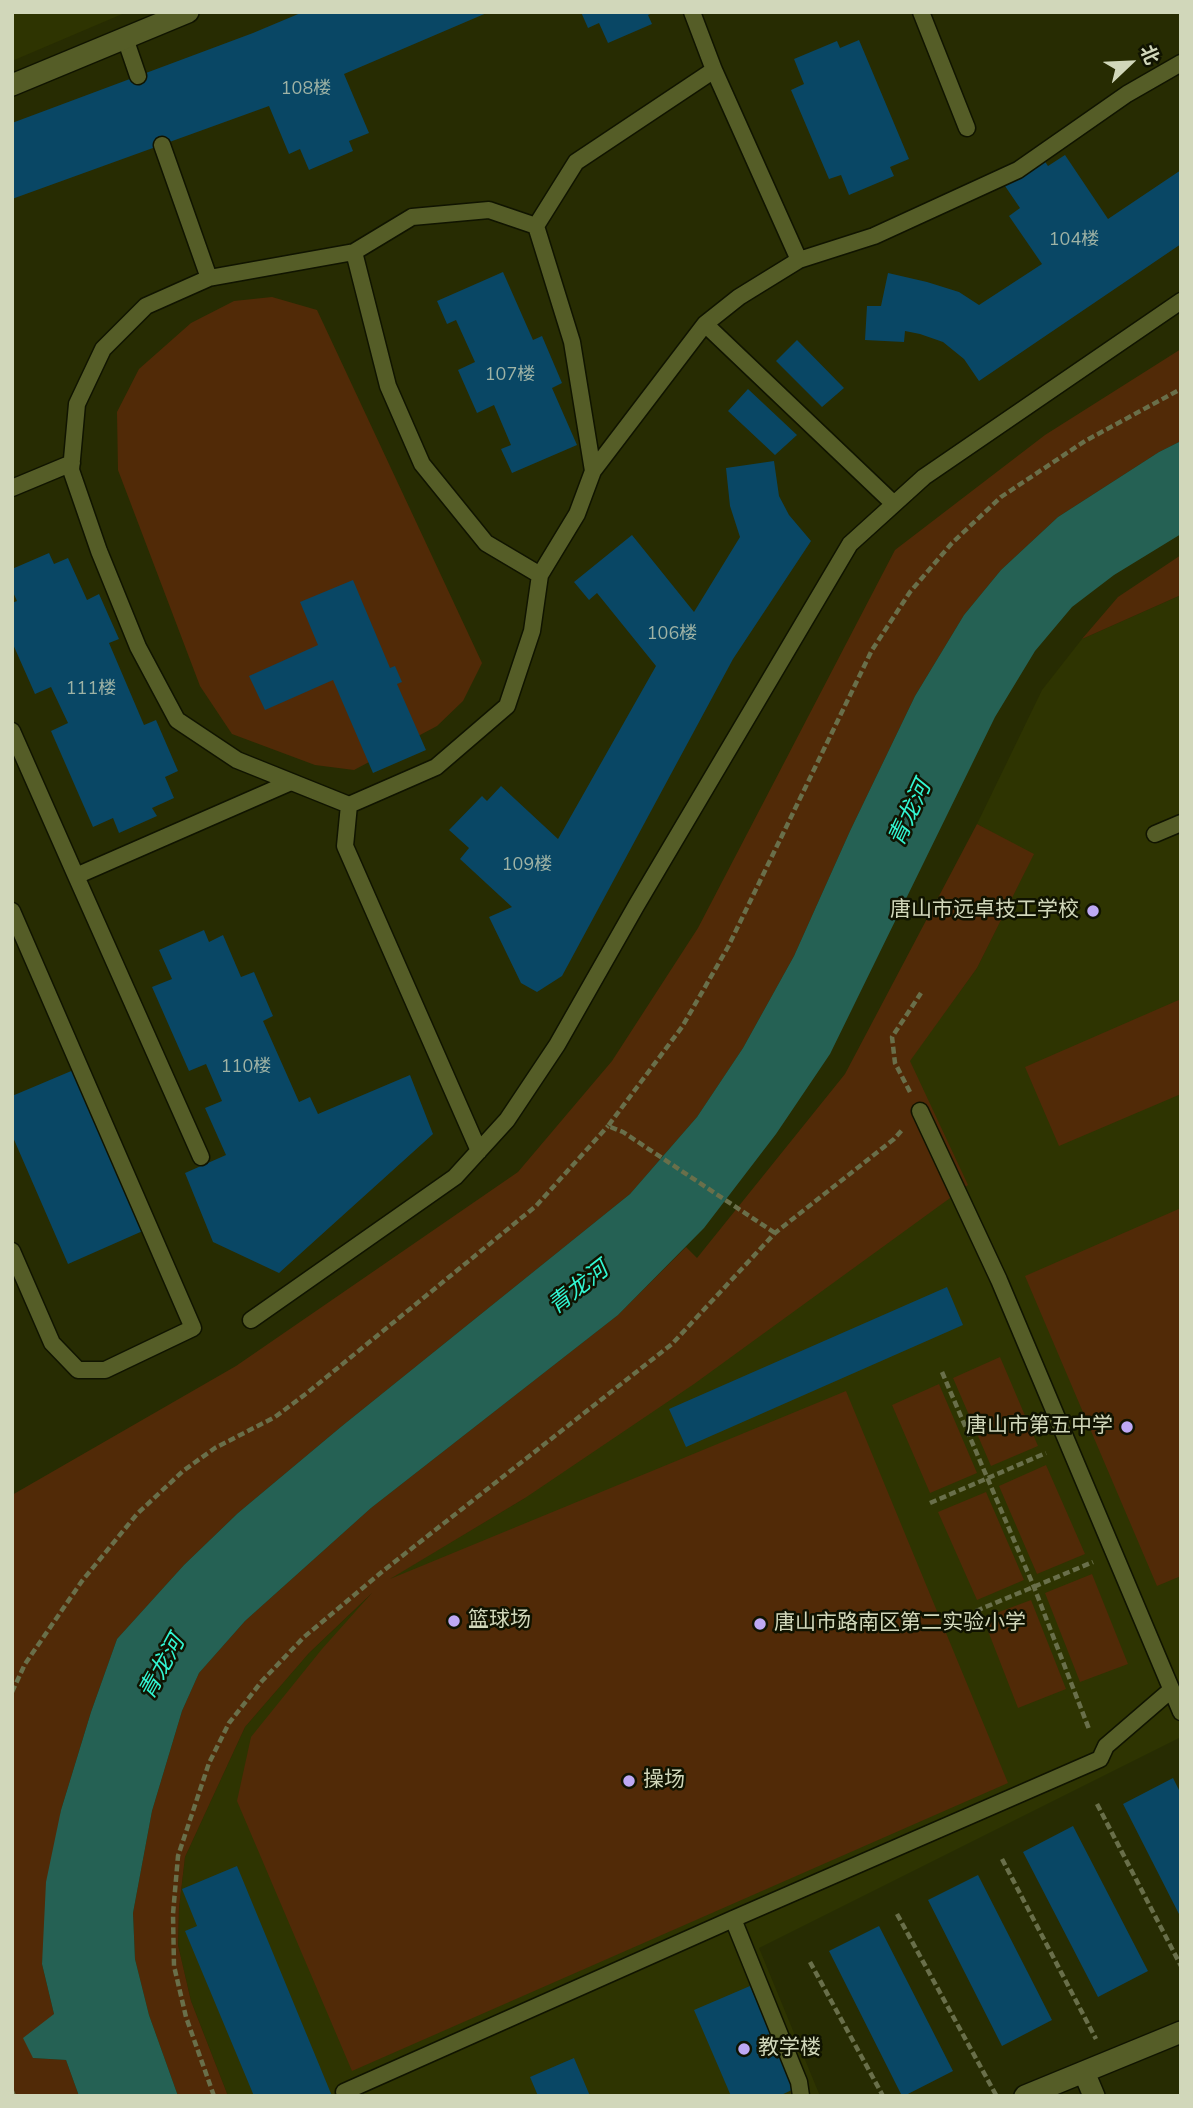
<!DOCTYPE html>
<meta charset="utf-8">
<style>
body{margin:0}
#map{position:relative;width:1193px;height:2108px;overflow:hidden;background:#272c02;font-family:"Nunito Sans","Noto Sans SC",sans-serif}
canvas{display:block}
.frame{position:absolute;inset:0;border:14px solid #d1d7ba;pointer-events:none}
.north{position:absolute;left:1095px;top:28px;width:70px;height:70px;-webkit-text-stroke:5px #101301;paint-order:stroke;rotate:67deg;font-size:19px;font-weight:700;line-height:28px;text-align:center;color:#d1d7ba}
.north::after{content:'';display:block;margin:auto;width:24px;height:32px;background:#d1d7ba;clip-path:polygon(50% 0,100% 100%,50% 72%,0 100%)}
</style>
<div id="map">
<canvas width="1193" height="2108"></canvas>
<div class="frame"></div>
<div class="north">北</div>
</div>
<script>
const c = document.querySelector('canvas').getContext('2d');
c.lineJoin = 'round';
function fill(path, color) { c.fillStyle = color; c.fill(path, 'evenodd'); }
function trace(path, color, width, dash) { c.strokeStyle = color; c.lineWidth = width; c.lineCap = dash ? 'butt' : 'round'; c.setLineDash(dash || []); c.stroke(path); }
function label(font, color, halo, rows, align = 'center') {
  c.font = font + ' "Nunito Sans","Noto Sans SC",sans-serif'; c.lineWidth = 5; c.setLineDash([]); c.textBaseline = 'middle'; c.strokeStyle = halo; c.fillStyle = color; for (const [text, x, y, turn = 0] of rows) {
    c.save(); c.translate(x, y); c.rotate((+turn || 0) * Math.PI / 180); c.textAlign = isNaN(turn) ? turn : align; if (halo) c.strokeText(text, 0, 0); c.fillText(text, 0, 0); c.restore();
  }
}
fill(new Path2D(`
 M12,12H127L12,61Z
 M1181,595V1737L759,1948L820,2096H228L191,2001L178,1945L179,1908L185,1857L245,1727L309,1653L384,1582L525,1498L909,1061L977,968L1033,855L977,824L1042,690L1082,639Z`), '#2e3401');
fill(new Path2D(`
 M272,297L317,310L482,663L463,701L437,726L354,770L315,765L232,734L200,686L118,470L117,412L139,369L191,323L234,301Z
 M1181,349V441L1159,452L1058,517L1001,570L964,615L915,696L850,831L794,956L743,1048L697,1117L630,1194L342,1426L238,1513L184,1565L117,1639L91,1712L61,1810L42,1964L54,2014L33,2058L66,2060L79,2096H12V1495L236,1366L518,1172L612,1061L698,928L895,550L1045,435Z
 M1181,555V595L1082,639L1118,597Z
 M977,824L1034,854L977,968L910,1061L968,1185L694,1384L525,1498L390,1579L846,1391L1008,1783L352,2071L237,1801L251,1737L322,1649L372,1593L309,1653L245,1727L185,1857L179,1908L178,1945L191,2001L228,2096H178L149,2015L135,1959L133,1913L152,1811L182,1711L199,1673L245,1621L371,1508L618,1315L686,1247L697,1258L845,1074Z
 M1181,999V1094L1059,1146L1025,1067Z
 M1181,1208V1576L1157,1586L1025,1276Z
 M1000,1357L1038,1446L991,1466L953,1378Z
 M939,1384L977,1473L930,1493L892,1405Z
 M1046,1465L1085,1554L1037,1574L999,1486Z
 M986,1492L1024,1580L977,1600L938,1512Z
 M1092,1574L1128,1664L1080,1682L1045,1593Z
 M1031,1600L1066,1689L1018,1708L983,1618Z`), '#512a07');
fill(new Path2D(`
 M1181,441V534L1114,575L1072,607L1035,651L995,717L830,1054L776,1134L704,1228L618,1315L371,1508L245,1621L199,1673L182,1711L152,1811L133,1913L135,1959L149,2015L178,2096H79L66,2060L33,2058L23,2038L54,2014L42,1964L46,1882L61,1810L91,1712L117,1639L184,1565L238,1513L342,1426L630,1194L697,1117L743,1048L794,956L850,831L915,696L964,615L1001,570L1058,517L1159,452Z`), '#256154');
fill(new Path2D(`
 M303,12H489L344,74L369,133L349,141L353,151L309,170L300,149L289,154L269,106L12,199V123L253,33Z
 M581,12H655L648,15L652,24L608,43L599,23L588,28Z
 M859,40L909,159L890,167L894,176L849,195L841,175L829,179L791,90L804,84L794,59L837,41L840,48Z
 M1065,155L1108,219L1181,170V244L979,381L964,359L943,342L920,334L905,331L904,342L865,340L867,306H881L888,273L927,282L959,292L979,305L1042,264L1009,216L1020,208L1005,186L1044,160L1048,166Z
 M503,272L533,340L542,336L562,383L552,388L577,445L512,473L501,449L511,445L494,405L477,413L458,370L475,362L456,320L447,324L437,301Z
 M797,340L844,388L822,407L776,361Z
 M748,389L797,435L775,455L728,411Z
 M774,461L779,496L789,515L811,541L733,659L562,976L537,992L521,983L489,917L512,907L460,859L469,848L449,830L482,796L487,801L501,786L558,839L656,666L597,593L589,600L574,582L632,535L694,612L740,537L730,506L726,468Z
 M49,553L54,564L68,558L87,600L99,594L119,639L109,643L144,725L156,720L178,771L165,777L174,798L152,808L157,816L119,833L113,818L93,827L51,731L68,723L51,687L35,694L12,642V603L17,601L12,590V569Z
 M353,580L390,668L395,666L402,682L397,684L426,750L373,773L333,680L265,710L249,676L318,645L300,602Z
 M204,930L209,942L223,935L241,977L254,972L273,1016L263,1021L299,1102L310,1097L318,1114L410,1075L433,1134L279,1273L213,1242L185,1173L226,1155L205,1108L222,1101L206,1064L189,1071L152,987L172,979L159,950Z
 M76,1069L145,1230L68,1264L12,1135V1096Z
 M947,1287L963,1325L686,1447L669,1409Z
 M1173,1778L1181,1794V1918L1123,1804Z
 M1073,1826L1148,1971L1098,1997L1023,1852Z
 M237,1866L332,2096H254L185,1931L197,1926L182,1889Z
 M978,1875L1052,2020L1002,2046L928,1900Z
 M879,1926L953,2071L904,2096H902L829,1951Z
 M750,1986L794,2089L779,2096H731L694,2010Z
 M574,2058L590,2096H538L530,2077Z`), '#094765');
const lane = new Path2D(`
 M692,12L714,70L799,260
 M921,12L967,128
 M125,38L138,76
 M162,145L209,278
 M536,226L489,210L412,217L354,252L209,278L146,306L103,349L77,404L71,470L99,551L138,647L177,720L237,760L349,805L436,767L507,706L532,631L540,575L577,514L593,471L705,324L739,297L799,260L874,236L1018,170L1127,94L1181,63
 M354,252L388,386L422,464L486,543L540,575
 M705,324L894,504
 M593,471L572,342L536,226L576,162L714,70
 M12,488L72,463
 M12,731L76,876L291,782
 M349,805L345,846L479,1151
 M1155,834L1181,823
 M76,876L201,1157
 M12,911L193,1328L105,1370H78L52,1343L12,1251
 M920,1111L999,1280L1181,1712
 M251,1320L455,1177L507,1120L557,1045L636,906L850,544L924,477L1181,301
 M733,1919L799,2082L801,2096
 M344,2092L733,1919L1100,1759L1106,1746L1171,1690`);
const street = new Path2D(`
 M12,85L188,12
 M1084,2072L1094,2096
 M1025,2096L1181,2032`);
trace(lane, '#101400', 19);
trace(street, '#101400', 24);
trace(new Path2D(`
 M910,1092L895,1063L892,1037L921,993
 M775,1233L623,1132L608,1126L682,1027L728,947L872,650L910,592L952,543L1001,497L1085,441L1181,389
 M942,1372L1034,1587L1089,1729
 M930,1503L1046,1453
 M976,1611L1093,1562
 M12,1692L25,1664L82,1581L137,1514L183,1471L215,1448L275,1417L307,1393L536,1206L608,1126
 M1097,1804L1181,1966
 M1002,1859L1096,2039
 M897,1914L996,2095
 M810,1962L883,2096
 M12,2091L14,2096
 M214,2096L186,2017L174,1966L173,1914L178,1856L209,1763L229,1723L262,1681L304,1637L383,1571L672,1344L775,1233L894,1139L902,1130`), '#696f4a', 4.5, [7, 3.5]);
trace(lane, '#555d27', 16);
trace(street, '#555d27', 21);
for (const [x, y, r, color] of [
 [1093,911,7,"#bea9f4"],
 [1127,1427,7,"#bea9f4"],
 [454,1621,7,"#bea9f4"],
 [760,1624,7,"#bea9f4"],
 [629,1781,7,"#bea9f4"],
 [744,2049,7,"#bea9f4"]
]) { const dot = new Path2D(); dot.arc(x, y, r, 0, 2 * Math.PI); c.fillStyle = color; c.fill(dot); trace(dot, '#101301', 2.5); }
label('18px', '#9fb3a5', null, [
 ["108楼",306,90],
 ["104楼",1074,241],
 ["107楼",510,376],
 ["106楼",672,635],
 ["111楼",91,690],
 ["109楼",527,866],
 ["110楼",246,1068]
]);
label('21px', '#d1d7ba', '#101301', [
 ["唐山市远卓技工学校",1079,911,"right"],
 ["唐山市第五中学",1113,1427,"right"],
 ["篮球场",468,1621],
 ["唐山市路南区第二实验小学",774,1624],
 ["操场",643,1781],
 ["教学楼",758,2049]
], 'left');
label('italic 23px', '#32f6d3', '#101301', [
 ["青龙河",911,814,-65],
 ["青龙河",579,1289,-38],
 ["青龙河",163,1668,-61]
]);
</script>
